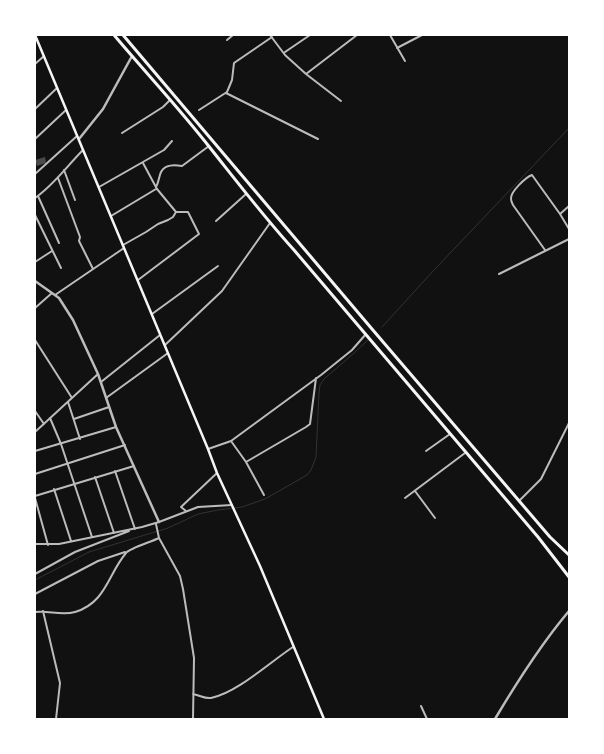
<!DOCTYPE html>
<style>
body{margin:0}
#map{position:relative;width:604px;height:754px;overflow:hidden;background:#111;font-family:Lato,sans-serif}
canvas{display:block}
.frame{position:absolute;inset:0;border:36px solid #fff;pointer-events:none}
</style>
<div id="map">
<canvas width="604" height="754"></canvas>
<div class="frame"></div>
</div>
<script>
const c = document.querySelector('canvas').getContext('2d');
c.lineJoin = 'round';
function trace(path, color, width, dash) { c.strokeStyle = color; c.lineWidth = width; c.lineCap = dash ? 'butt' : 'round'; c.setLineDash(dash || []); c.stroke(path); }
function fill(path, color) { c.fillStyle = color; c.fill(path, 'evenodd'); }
trace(new Path2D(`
 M382,327L434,270L569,128
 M35,580L89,552L168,528L198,514L218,510L242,507L265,499L307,475L311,470L316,457L319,393L320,385L324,379L353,354L368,340`), '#333', 1);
fill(new Path2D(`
 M45,157L46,163L37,166L35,160Z`), '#4a4a4a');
trace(new Path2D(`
 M270,35L285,55L306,74L341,101
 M390,35L405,61
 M227,40L233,35
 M397,48L422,35
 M285,52L310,35
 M35,64L44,56
 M306,74L357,35
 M226,93L318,139
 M35,109L57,88
 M199,110L227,92L232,80L234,63L272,37
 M122,133L163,107L170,100
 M35,139L66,110
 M64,170L75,200
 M35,174L77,136
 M58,178L80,237L79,241L93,269
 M99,187L164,150L172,141
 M156,187C159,182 159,176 161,172C165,164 175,165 182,166L209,146
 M38,196L59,243
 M35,198C54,185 67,166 83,150
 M560,214L569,206
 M35,215L61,268
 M111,216L156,189
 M216,221L246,194
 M123,245L146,232L158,224L168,220L173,217L176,212
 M545,250L513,205C512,203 511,201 511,199C510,192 526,177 532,175L560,214L569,229
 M35,262L52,251
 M499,274L569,239
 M138,280L199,234L188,212H176L157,189L143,163
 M55,295L124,248
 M35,308L52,293
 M152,314L218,266
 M35,340L72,398
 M165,345L222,291L270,223
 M101,382L160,335
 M106,398L168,353
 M68,402L80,439
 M35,411L44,424
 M50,418L61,444L92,537
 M74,419L109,407
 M35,432L98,374
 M231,441L246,462L264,495
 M208,449L231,441L321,375L352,350L366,334
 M35,451L116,427
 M426,451L450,434
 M246,462L306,427L310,424L316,378
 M115,471L135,529
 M35,474L125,445
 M95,477L114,533
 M54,489L71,541
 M415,491L435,518
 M35,496L134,466
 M35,498L48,545
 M405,498L465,453
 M520,500L541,479L569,423
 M186,511L181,507L217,473
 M156,524L159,538L180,576L183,589L194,658L193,719
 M35,544H59L142,527L159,522L198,507L232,505
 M35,574L75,552L129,531
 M35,594L98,561L125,552
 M43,611L60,683L56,719
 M35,612C48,610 61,616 75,612C106,603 108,574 126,553C130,548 151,542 159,538
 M193,694C199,695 205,699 211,698C237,693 270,662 293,647
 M421,706L427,719`), '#bcbcbc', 2);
trace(new Path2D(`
 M79,139L103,109L132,56
 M35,281L59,298L73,320L98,374L116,427L159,522
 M495,719C517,682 541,644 569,611`), '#bcbcbc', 2.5);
trace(new Path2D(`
 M35,35L208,449L217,473L260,566L324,719`), '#f5f5f5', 2.5);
trace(new Path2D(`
 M114,35C146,73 180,109 211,149C238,183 264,217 294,250L538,537L569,577
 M123,35L372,329L550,537L569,555`), '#f5f5f5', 3);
</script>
